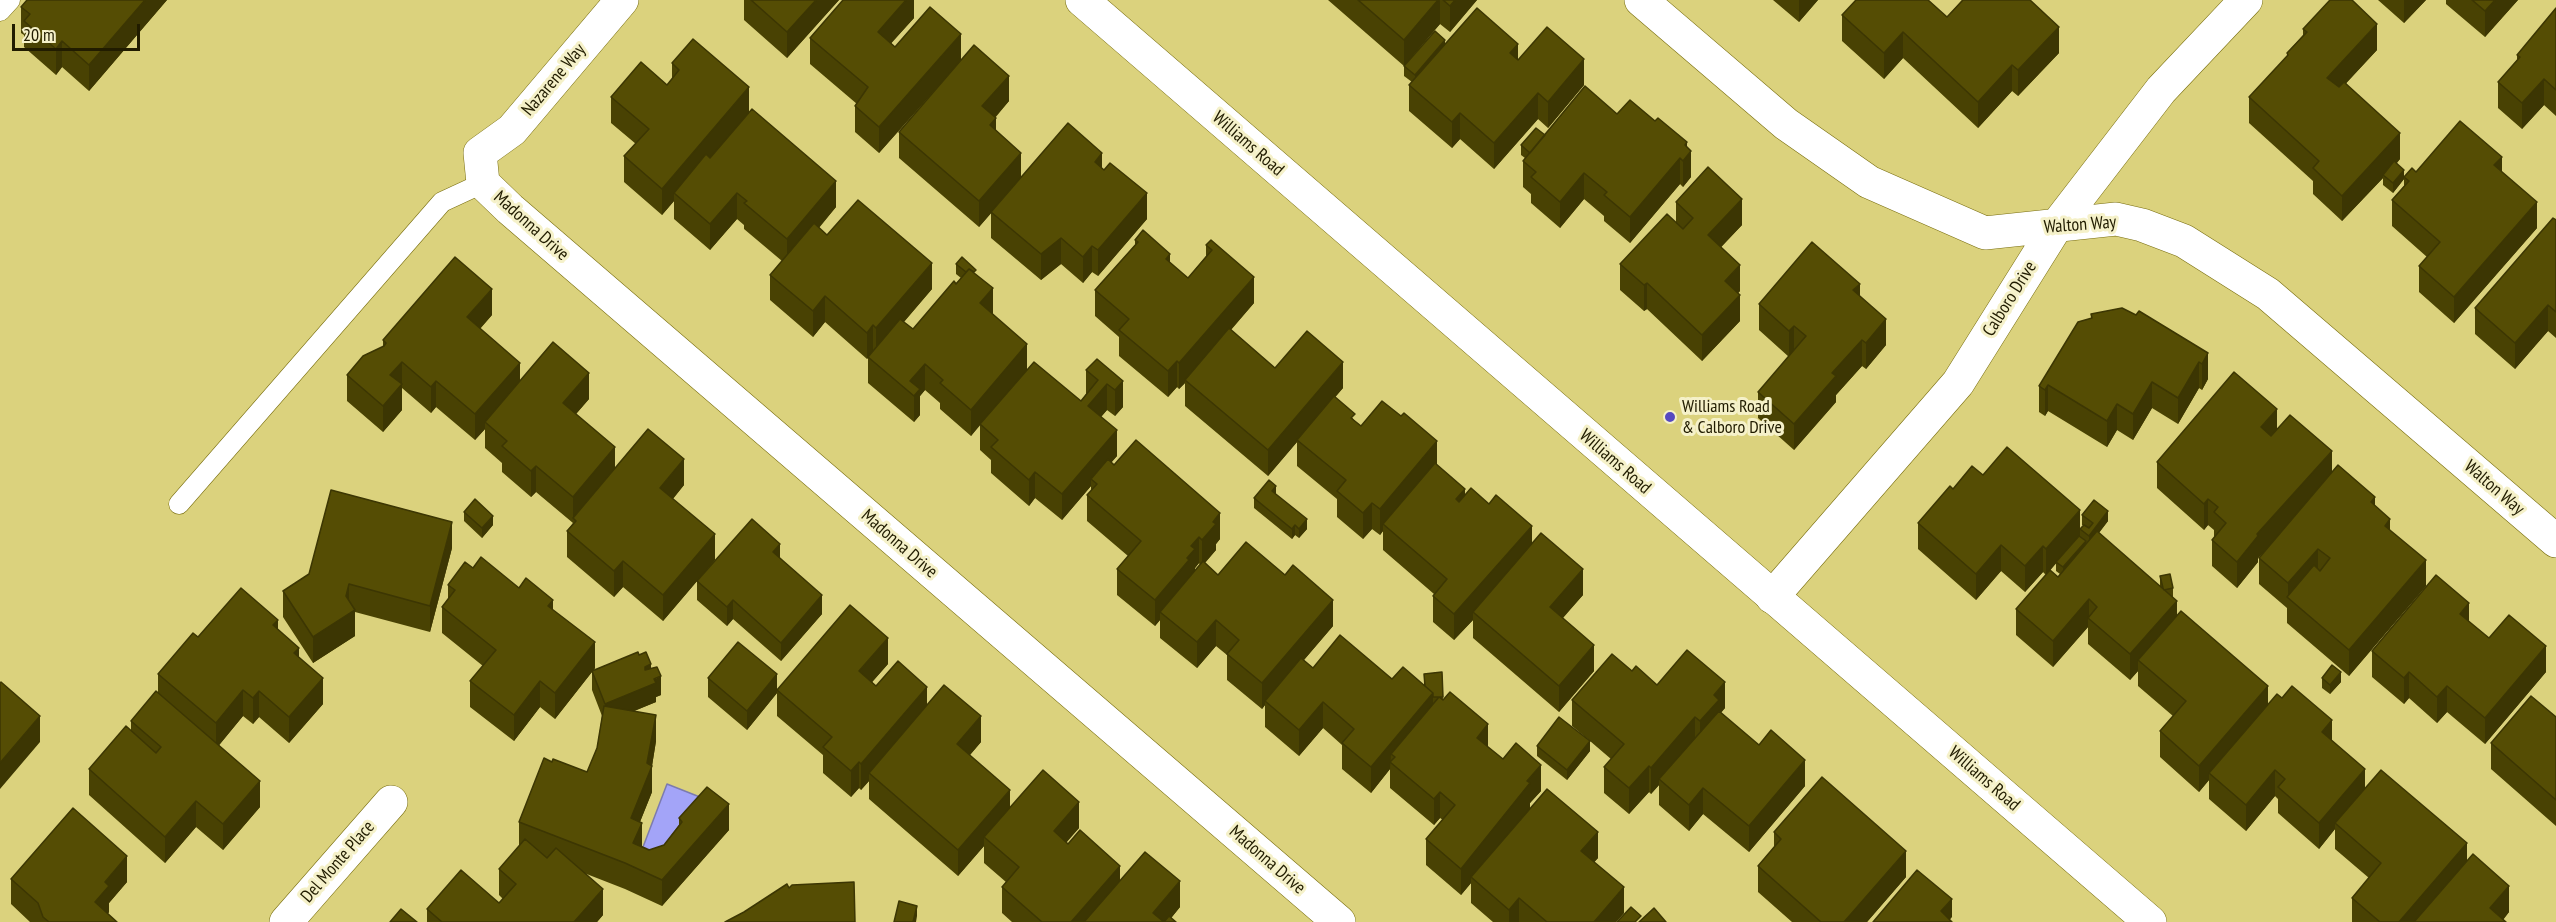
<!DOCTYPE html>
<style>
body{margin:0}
#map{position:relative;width:2556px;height:922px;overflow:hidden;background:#dbd27d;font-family:"PT Sans Narrow",sans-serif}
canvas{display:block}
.scale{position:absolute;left:12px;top:24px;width:128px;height:27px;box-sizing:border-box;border:3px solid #211c00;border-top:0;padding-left:8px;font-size:18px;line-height:21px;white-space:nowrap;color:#211c00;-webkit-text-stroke:4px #f5f1c9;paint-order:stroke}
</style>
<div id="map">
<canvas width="2556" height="922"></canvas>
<div class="scale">20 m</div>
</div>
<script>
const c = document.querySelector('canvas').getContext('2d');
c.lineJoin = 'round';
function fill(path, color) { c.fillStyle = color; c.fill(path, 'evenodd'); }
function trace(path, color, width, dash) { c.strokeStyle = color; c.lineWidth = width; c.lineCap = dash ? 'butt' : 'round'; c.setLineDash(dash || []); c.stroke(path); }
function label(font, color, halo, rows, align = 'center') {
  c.font = font + ' "PT Sans Narrow",sans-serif'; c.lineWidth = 6; c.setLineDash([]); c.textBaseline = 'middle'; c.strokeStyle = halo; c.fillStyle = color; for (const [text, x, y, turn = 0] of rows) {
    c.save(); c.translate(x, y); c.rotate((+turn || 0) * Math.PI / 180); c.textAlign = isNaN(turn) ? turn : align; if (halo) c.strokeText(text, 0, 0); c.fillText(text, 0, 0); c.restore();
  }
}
const water = new Path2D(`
 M667,784L710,801L664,856L643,847Z`);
fill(water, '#a3a4f8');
trace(water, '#7c7bae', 1.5);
const lane = new Path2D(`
 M0,11L10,0
 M179,504L442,202L483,183`);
const street = new Path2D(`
 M622,0L512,130L480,153L483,183L510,209L1339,922
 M1641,0L1786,124L1869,182L1985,233L2116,219L2142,225L2184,241L2268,294L2556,541
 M1772,597L1958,383L2057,225L2161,90L2246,0
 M286,922L391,802`);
const secondary = new Path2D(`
 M1082,0L2150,922`);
trace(lane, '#786d0e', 21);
trace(street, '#786d0e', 34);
trace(secondary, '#786d0e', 34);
trace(lane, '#fff', 20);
trace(street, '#fff', 33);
trace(secondary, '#fff', 33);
fill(new Path2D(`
 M167,0L89,91L62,67L56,75L24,47V35L21,33V7Z
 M744,0H839L787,58L744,20Z
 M914,0V18L891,43L895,47L961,60L1009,101L995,118L996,130L1021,177L1102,168L1147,219L1098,276L1092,272L1083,283L1061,264L1041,280L991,238V213L979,227L899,158V132L954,69L879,153L855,132V106L857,104L810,64V38Z
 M1328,0H1477L1450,32L1440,24L1409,60L1445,44L1518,60L1584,85L1548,128L1538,119L1494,169L1460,139L1452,148L1409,111V85L1412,82L1404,76V66Z
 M1773,0H1818L1799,22Z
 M1962,0H2030L2059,53L2018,96L2012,91L1978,128L1903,58L1884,79L1842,41V15L1947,17Z
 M2378,0H2426L2404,23Z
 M2446,0H2518L2485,37L2446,4Z
 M2556,8V116L2544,105L2522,129L2498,108V82L2517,60V55Z
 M2303,29L2377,50L2346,83L2400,159L2397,163L2404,179L2393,193L2383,185V178L2342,221L2313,194V181L2249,123V97L2287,57V53L2303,35Z
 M672,63L749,113L836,207L819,228L827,235L932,289L904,322L913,329L961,278L956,274V264L976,275L993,314L1027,370L1081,401L1086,394V370L1123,381V407L1115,416L1107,410L1101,417L1117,456L1111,462L1220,539L1216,544V550L1205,563L1218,575L1333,626L1304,660L1313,668L1392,679L1424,686V674L1442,672L1443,700L1488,747L1541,791L1530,803V809L1598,858L1594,862L1624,913L1616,922H1493L1471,903V883L1461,895L1426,865V839L1443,820L1440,818L1434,825L1390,788V769L1371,793L1342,769V745L1323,728L1299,756L1265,727V705L1262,709L1227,680V655L1216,646L1197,668L1160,638V620L1155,626L1117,595V569L1128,556L1087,521V495L1091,491V486L1062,520L1035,498L1029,506L991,473V460L980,450V424L971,436L940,409V403L925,390L920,396V415L914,422L868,383V358L867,359L825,322L813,337L770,300V275L782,261L744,229V225L737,219L710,250L674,219V201L662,215L624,182V156L636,144L611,123V97L667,85L672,79ZM1199,563L1200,565L1195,571V568Z
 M1617,114L1687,147L1691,177L1683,187L1680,184L1630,243L1604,221V216L1584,199L1560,228L1531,203V194L1523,187V161L1525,158L1521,155V145L1545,135Z
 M2416,172H2502L2537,228L2454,323L2419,292V266L2427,257L2392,226V200L2404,186V177Z
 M1676,202L1742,225L1721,247L1740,291L1738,293L1740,321L1702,361L1647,309L1644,311L1620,290V264L1676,223Z
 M2556,220V338L2548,331L2515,369L2475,334V308Z
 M1135,240L1170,263L1188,278L1206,256V245L1211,240L1254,303L1231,330L1275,368L1343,388L1335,397L1355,421L1361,426L1437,465L1465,495L1532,544L1583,595L1562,618L1594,671L1559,712L1473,638V620L1454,640L1433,622V596L1434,594L1383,550V531L1380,535L1372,529L1363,539L1337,517V499L1297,466V442L1268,476L1185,406V383L1179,389L1177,387L1168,397L1119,356V337L1095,316V290L1135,245Z
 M1860,296L1886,345L1866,369L1862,366L1836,395V402L1794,450L1758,418V392L1789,357L1759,330V304Z
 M2091,314L2208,353V379L2202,390L2199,388L2178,424L2152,408L2133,440L2117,430L2107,447L2048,411L2045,416L2039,412V386L2091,318Z
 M492,315L480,329L520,381L589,399L576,414L615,468L684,485L673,499L715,560L663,621L623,587L614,597L567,557V531L573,523L536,492L531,497L502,472V463L485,448V429L475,440L436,407L431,413L402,388V410L383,432L347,401V375L383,346V340Z
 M2277,430L2375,506L2426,586L2349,676L2287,623V608L2259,584V558L2268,548L2258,558V562L2237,588L2212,566V540L2214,538V530L2208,525L2204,530L2157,488V462Z
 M1983,475L2080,537V529L2083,525H2082V515L2108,521L2099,533L2160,586V576L2173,588V597L2177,616L2268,705L2332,741L2365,788L2467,861L2509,912L2503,920L2506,922H2352V898L2369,878L2335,849V829L2319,849L2278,813V799L2275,796L2246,831L2209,799V780L2199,792L2160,757V731L2173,716L2138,686V671L2130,680L2088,644V627L2053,667L2016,635V609L2058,577L2060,574L2056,571V563L2046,575L2043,572L2025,592L2001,571L1976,600L1918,549V523L1953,489Z
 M1276,494L1307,529L1299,538L1295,535L1292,539L1254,508V498Z
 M464,512L493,525L482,538L464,521Z
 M452,548L430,632L355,612V636L313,663L283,617V591Z
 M780,559L822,614L781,661L733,619L727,626L697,600V581Z
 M473,568L519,588L553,610L595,668L593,671L651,669L661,695L656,697V702L634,711L656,741L652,766V792L640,822L642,846L649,850L664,845L679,825V818L729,830L662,906L625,889L584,873L603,915L597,922H427V909L499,903L503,899L499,895V869L519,847V822L552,762L587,772L597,748L602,716L592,690V672L555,719L540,707L514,741L470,707V681L483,666L442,633V607L448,599V585Z
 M2469,622L2489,638L2546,672L2485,744L2447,712L2437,723L2409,698L2404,704L2372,677V651Z
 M278,630L299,657L323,704L289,743L259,717L253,724L243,716L219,745L260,807L223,850L196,827L165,863L89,795V769L131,731V721L158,693V674L198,637Z
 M888,664L872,682L876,686L927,704L981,742L970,755L1010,808L1079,828L1066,842L1120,880L1180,907L1171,918L1176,922H1012L1002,913V887L1006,882L984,863V846L958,876L869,799V781L861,790L859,788L851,797L823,773V755L777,716V693L747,730L708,697V678L777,689Z
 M1632,671L1657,685L1725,708L1721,713L1805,786L1749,852L1703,814L1689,831L1659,805V785L1651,794L1649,792L1629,814L1604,793V767L1611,759L1590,741V751L1567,780L1537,756V746L1590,741L1572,726V700Z
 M2322,678L2341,682L2330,694L2322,688Z
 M2556,717V826L2491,769V743Z
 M1774,832L1906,877L1867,922H1792L1758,892V866L1774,847Z
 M11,879L127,882L109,903V912L108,914L117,922H30L11,904Z`), '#494203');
fill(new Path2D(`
 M145,0H167L89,91V65Z
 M816,0H839L787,58V32Z
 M906,0H914V18L878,58V32Z
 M1438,0H1440V24L1404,66V40Z
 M1455,0H1477L1450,32V6Z
 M1799,0H1818L1799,22Z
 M2404,0H2426L2404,23Z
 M2495,0H2518L2485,37V11Z
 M2377,24V50L2327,104V78Z
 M2059,27V53L2018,96V70Z
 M1903,32V58L1884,79V53Z
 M961,34V60L879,153V127Z
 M1445,40V50L1415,85V75Z
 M62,41V67L56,75V49Z
 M1518,44V70L1510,53Z
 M1584,59V85L1548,128V102Z
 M2012,65V91L1978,128V102Z
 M1009,76V101L982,132V106Z
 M2544,79V105L2522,129V103Z
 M749,87V113L678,196L674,193V201L662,215V189Z
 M1538,93V119L1494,169V143Z
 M1460,113V139L1452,148V122Z
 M996,118V144L990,125Z
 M2400,133V159L2385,176L2383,175V178L2342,221V196Z
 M1687,142V156L1691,151V177L1683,187V161L1685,145Z
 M1021,153V179L979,227V201Z
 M1102,153V179L1095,162Z
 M2502,157V183L2494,165Z
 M1680,158V184L1630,243V217Z
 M2404,170V179L2393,193V183Z
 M1584,173V199L1560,228V202Z
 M836,181V207L787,265V239Z
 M737,193V219L710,250V224Z
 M1147,193V219L1098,276V250Z
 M1742,199V225L1708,261V235Z
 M2537,202V228L2454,323V297Z
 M1061,238V264L1041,280V254Z
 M1092,246V272L1083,283V257Z
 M1170,254V280L1166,259Z
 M932,263V289L876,354V328Z
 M1740,265V291L1725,307V281Z
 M1254,277V303L1186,381L1185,380V383L1179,389V363Z
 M1647,283V309L1644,311V285Z
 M1860,284V310L1853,290Z
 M993,288V314L980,303Z
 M492,289V315L467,343V317Z
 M1740,295V321L1702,361V335Z
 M825,296V322L813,337V311Z
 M2548,305V331L2515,369V343Z
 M1886,319V345L1866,369V343Z
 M873,325V351L867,359V333Z
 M1794,326V352L1789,357V331Z
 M1862,340V366L1836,395V402L1794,450V424L1832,373Z
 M1027,344V370L971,436V410Z
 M2208,353V379L2202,390V364Z
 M1177,361V387L1168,397V371Z
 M402,362V410L383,432V406L390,375Z
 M1343,362V388L1298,441L1297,440V442L1268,476V450Z
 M2199,362V388L2178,424V398Z
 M520,363V389L485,422V429L475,440V414Z
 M925,364V390L920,396V415L914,422V396L910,381Z
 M589,373V399L563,429V403Z
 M436,381V407L431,413V387Z
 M1123,381V407L1115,416V390Z
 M2152,382V408L2133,440V414Z
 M1107,384V410L1088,432V406Z
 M2048,385V411L2045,416V390Z
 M2117,404V430L2107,447V421Z
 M2277,409V435L2261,453V427Z
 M1117,430V456L1095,482L1091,479V486L1062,520V494Z
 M1437,441V467L1383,524V531L1380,535V509Z
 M615,447V473L573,518V523V497Z
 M2332,451V477L2258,558V562L2237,588V562L2257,534Z
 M684,459V485L660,514V488Z
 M536,466V492L531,497V471Z
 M1035,472V498L1029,506V480Z
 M1276,486V496L1272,491Z
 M1465,489V515L1456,499Z
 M2375,497V523L2371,502Z
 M2208,499V525L2204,530V504Z
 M1372,503V529L1363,539V513Z
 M2080,510V536L2046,575V549Z
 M2108,511V521L2089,545V536Z
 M1220,513V539L1216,544V550L1202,566V540L1213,522Z
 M493,516V525L482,538V528Z
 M1307,519V529L1299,538V529Z
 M2390,519V545L2385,526Z
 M452,522V548L430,632V606Z
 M1295,525V535L1292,539V529Z
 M1532,526V552L1473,612V620L1454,640V614Z
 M715,534V560L663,621V595Z
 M1199,537V563L1195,568V575L1160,612V620L1155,626V600L1187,558L1191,546Z
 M2086,541V551L2063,577V567Z
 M780,544V562L773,552Z
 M2001,545V571L1976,600V574Z
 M2043,546V572L2025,592V566Z
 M2318,549V575L2288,598V583Z
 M2426,560V586L2349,676V650Z
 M623,561V587L614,597V571Z
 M1583,569V595L1550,633V607Z
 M349,584V610H355V636L313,663V637L346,596Z
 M822,595V614L781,661V643Z
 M2089,599V619L2088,618V627L2053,667V641Z
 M553,600V626L548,606Z
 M733,600V619L727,626V607Z
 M1333,600V626L1267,703L1265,701V705L1262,709V683Z
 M2177,601V627L2138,660V671L2130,680V654Z
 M2469,603V629L2460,614Z
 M278,620V646L273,625Z
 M1216,620V646L1197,668V642Z
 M888,638V664L859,697V671Z
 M595,642V668L555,719V693Z
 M1594,645V671L1559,712V686Z
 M2546,646V672L2485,744V718Z
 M299,648V674L294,653Z
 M651,664V682L645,685V667Z
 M2341,672V682L2330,694V685Z
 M2409,672V698L2404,704V678Z
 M777,674V693L747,730V711Z
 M661,676V695L656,697V702L605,723V704Z
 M323,678V704L289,743V717Z
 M540,681V707L514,741V715Z
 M1725,682V708L1719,714L1700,747V721L1714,695Z
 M2268,686V712L2209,773V780L2199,792V766Z
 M2447,686V712L2437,723V697Z
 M927,687V713L869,773V781L861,790V764Z
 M243,690V716L216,749V723Z
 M259,691V717L253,724V698Z
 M1433,693V719L1391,754L1390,769L1371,793V767Z
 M1323,702V728L1299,756V730Z
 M656,715V741L652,766V792L631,844V818L647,763Z
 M40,716V742L0,789V763Z
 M981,716V742L957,770V744Z
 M1695,717V743L1659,779V785L1651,794V768Z
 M2332,720V746L2322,732Z
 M1488,724V750L1477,738Z
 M1590,741V751L1567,780V770Z
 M1805,760V786L1749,852V826Z
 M859,762V788L851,797V771Z
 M1541,765V791L1530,803V809L1471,877V883L1461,895V869L1527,781Z
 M1649,766V792L1629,814V788Z
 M2365,769V795L2335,823V829L2319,849V823Z
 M2275,770V796L2246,831V805Z
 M260,781V807L223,850V824Z
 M1703,788V814L1689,831V805Z
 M1010,790V816L984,837V846L958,876V850Z
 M1440,792V818L1434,825V799Z
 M196,801V827L165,863V837Z
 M1079,802V828L1054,857V831Z
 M729,804V830L662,906V880Z
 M642,823V849L633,868V843Z
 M1598,832V858L1581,877V851Z
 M2467,843V869L2422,922H2399Z
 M1906,851V877L1867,922H1844Z
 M127,856V882L109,903V912L100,922L95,902L105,882Z
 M1120,866V891L1094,922H1071Z
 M1180,881V907L1168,922H1153V913Z
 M2509,886V912L2501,922L2490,908Z
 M1624,887V913L1616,922H1594Z
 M603,889V915L597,922H574Z
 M1519,898V922H1509V910Z
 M1952,899V917L1948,922L1941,911Z
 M917,906V916L916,922H913Z`), '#3c3603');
const building = new Path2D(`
 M27,0H145L89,65L62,41L56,49L24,21L30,14L21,7Z
 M751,0H816L787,32Z
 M843,0H906L878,32L895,47L930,7L961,34L879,127L855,106L868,87L810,38Z
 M1358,0H1438L1404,40Z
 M1443,0H1455L1450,6Z
 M1856,0H1928L1947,17L1963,0H2030L2059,27L2018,70L2012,65L1978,102L1903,32L1884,53L1842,15Z
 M2330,0H2352L2377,24L2327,78L2339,87L2344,82L2400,133L2342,196L2313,168L2319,161L2249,97L2288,55L2287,53L2307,32L2303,29Z
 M2472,0H2495L2485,11Z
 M1477,8L1518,44L1510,53L1518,60L1547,27L1584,59L1548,102L1538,93L1494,143L1460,113L1452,122L1409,85Z
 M2556,8V90L2544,79L2522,103L2498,82L2520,57L2517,55Z
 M1435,31L1445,40L1415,75L1404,66Z
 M693,39L749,87L662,189L624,156L649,129L611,97L641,62L667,85L679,70L672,63Z
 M974,45L1009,76L982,106L996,118L990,125L1021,153L979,201L899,132Z
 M1585,86L1617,114L1630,100L1655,121L1658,118L1687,142L1685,145L1691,151L1683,161L1680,158L1630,217L1604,195L1607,192L1584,173L1560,202L1531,177L1536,172L1523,161Z
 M752,109L836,181L787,239L744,203L747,201L737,193L710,224L674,193L706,154L710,158Z
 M2460,121L2502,157L2494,165L2537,202L2454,297L2419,266L2440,242L2392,200L2409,181L2404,177L2412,168L2416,172Z
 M1068,123L1102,153L1095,162L1104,170L1110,163L1147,193L1098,250L1092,246L1083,257L1061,238L1041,254L991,212Z
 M1536,128L1545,135L1530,153L1521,145Z
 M2394,161L2404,170L2393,183L2383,175Z
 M1708,167L1742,199L1708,235L1740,265L1725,281L1740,295L1702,335L1647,283L1644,285L1620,264L1667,214L1683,229L1693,218L1676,202Z
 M858,200L932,263L876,328L873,325L867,333L825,296L813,311L770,275L814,223L827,235Z
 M2553,218L2556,220V312L2548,305L2515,343L2475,308Z
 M1143,230L1170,254L1166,259L1188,278L1212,250L1206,245L1211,240L1254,277L1179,363L1177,361L1168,371L1119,330L1129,319L1095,290L1138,242L1135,240Z
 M1812,242L1860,284L1853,290L1886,319L1866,343L1862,340L1832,373L1836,376L1794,424L1758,392L1806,336L1794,326L1789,331L1759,304Z
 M455,257L492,289L467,317L520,363L475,414L436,381L431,387L402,362L390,375L402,384L383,406L347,375L363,356L384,346L386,343L383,340Z
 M962,257L976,270L974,272L969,269L966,272L956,264Z
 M969,269L993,288L980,303L1027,344L971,410L940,383L943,380L925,364L910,381L920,389L914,396L868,357L900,319L913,329L954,281L956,284Z
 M2122,308L2136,315L2139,311L2208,353L2202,364L2199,362L2178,398L2152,382L2133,414L2117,404L2107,421L2048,385L2045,390L2039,386L2078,322L2092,318L2091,314Z
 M1229,328L1275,368L1307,331L1343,362L1268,450L1185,380Z
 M553,342L589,373L563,403L615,447L573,497L536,466L531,471L502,446L507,441L485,422Z
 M1097,359L1123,381L1115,390L1107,384L1088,406L1117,430L1062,494L1035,472L1029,480L991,447L998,440L980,424L1034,362L1081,401L1098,380L1086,370Z
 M2234,372L2277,409L2261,427L2271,436L2290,415L2332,451L2257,534L2258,536L2237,562L2212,540L2226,523L2214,512L2218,507L2208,499L2204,504L2157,462Z
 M1334,396L1355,414L1351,418L1361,426L1382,401L1401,416L1404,413L1437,441L1380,509L1372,503L1363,513L1337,491L1346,480L1297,440Z
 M648,429L684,459L660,488L715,534L663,595L623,561L614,571L567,531L576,521L573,518Z
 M1136,440L1220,513L1213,522L1216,524L1202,540L1199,537L1191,546L1195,549L1187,558L1189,560L1155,600L1117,569L1141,541L1087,495L1097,484L1091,479L1108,459L1114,465Z
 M2007,447L2080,510L2046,549L2043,546L2025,566L2001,545L1976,574L1918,523L1950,486L1953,489L1972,466L1983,475Z
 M1435,463L1465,489L1456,499L1459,502L1471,488L1489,504L1496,495L1532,526L1454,614L1433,596L1447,579L1383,524Z
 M2338,465L2375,497L2371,502L2390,519L2385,526L2426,560L2349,650L2287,597L2314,565L2320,571L2330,558L2318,549L2288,583L2259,558Z
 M1269,480L1276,486L1272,491L1307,519L1299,529L1295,525L1292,529L1254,498Z
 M331,490L452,522L430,606L349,584L346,596L355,610L313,637L283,591L309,574Z
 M475,499L493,516L482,528L464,512Z
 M2094,500L2108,511L2089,536L2080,529L2084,525L2089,528L2093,523L2082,515Z
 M752,519L780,544L773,552L822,595L781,643L733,600L727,607L697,581Z
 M2097,531L2177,601L2130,654L2088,618L2097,607L2089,599L2053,641L2016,609L2050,570L2058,577Z
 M1541,533L1583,569L1550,607L1594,645L1559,686L1473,612Z
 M2079,536L2086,541L2063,567L2056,562Z
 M1246,542L1285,575L1293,565L1333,600L1262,683L1227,654L1239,640L1216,620L1197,642L1160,612L1203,561L1218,575Z
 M481,557L519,588L526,578L553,600L548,606L595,642L555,693L540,681L514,715L470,681L496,650L442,607L455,590L448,585L465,562L473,568Z
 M2170,574L2173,588L2164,590L2163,588L2160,576Z
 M2436,575L2469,603L2460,614L2489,638L2509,615L2546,646L2485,718L2447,686L2437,697L2409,672L2404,678L2372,651Z
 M241,588L278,620L273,625L299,648L294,653L323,678L289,717L259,691L253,698L243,690L216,723L158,674L193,633L198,637Z
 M850,605L888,638L859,671L876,686L898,661L927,687L861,764L859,762L851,771L823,747L832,737L777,690Z
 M2181,611L2268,686L2199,766L2160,731L2186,701L2138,660Z
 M1340,635L1392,679L1403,667L1433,693L1371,767L1342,743L1354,729L1323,702L1299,730L1265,701L1301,658L1313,668Z
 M738,642L777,674L747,711L708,678Z
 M1687,650L1725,682L1714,695L1719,700L1700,721L1695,717L1651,768L1649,766L1629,788L1604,767L1624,744L1572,700L1612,654L1632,671L1636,666L1657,685Z
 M638,652L639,655L646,652L651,664L645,667V670L657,667L661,676L654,679L656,683L605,704L592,671Z
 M2332,665L2341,672L2330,685L2322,678Z
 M1442,672L1443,697H1433V693L1425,686L1424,674Z
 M1,682L40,716L0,763V683Z
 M944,685L981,716L957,744L1010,790L958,850L869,773Z
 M2292,686L2332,720L2322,732L2365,769L2319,823L2278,787L2285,779L2275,770L2246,805L2209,773L2277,694L2282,698Z
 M156,691L260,781L223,824L196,801L165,837L89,769L126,726L156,753L161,747L131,721Z
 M1450,692L1488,724L1477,738L1503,759L1516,743L1541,765L1527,781L1530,783L1461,869L1426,839L1455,805L1440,792L1434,799L1390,762L1395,757L1391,754L1439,697L1443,700Z
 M2531,696L2556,717V800L2491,743Z
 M604,706L656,715L647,763L652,766L631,818L642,823L633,843L649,850L664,845L682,822L679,818L707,787L729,804L662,880L625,863L519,822L544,758L552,762L553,759L587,772L597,748Z
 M1719,711L1759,745L1771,730L1805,760L1749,826L1703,788L1689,805L1659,779Z
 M1559,717L1590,741L1567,770L1537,746Z
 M1043,770L1079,802L1054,831L1068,844L1080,830L1120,866L1071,922H1042L1002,887L1019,867L984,837Z
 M2381,770L2467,843L2399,922H2380L2352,898L2381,863L2335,823Z
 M1822,777L1906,851L1844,922H1821L1758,866L1781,839L1774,832Z
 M1547,789L1598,832L1581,851L1624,887L1594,922H1547L1519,898L1509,910L1471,877Z
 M73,808L127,856L105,882L109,886L95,902L117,922H49L43,917L38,903L11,879Z
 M525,839L547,858L556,848L603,889L574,922H442L427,909L461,870L499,903L516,884L499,869Z
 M1145,852L1180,881L1153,913L1164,922H1084Z
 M2473,854L2509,886L2490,908L2506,922H2414Z
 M1917,870L1952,899L1941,911L1952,922H1873Z
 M854,882L855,922H725L744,912L787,884L789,888L792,885Z
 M899,901L917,906L913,922H894Z
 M1631,907L1641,916L1635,922H1617Z
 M1654,908L1666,922H1639Z
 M401,909L417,922H390Z
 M1169,916L1176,922H1164Z`);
fill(building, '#554d04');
trace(building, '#3c3603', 1.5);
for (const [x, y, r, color] of [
 [1670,417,6,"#5649c0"]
]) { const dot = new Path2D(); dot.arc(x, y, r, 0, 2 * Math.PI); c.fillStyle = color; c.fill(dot); trace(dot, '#f5f1c9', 2); }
label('18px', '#211c00', '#f5f1c9', [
 ["Nazarene Way",554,80,-50],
 ["Williams Road",1248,144,41],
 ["Walton Way",2080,225,-4],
 ["Madonna Drive",531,226,42],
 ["Calboro Drive",2010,299,-58],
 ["Williams Road",1615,462,41],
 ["Walton Way",2494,488,41],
 ["Madonna Drive",899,544,41],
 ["Williams Road",1984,779,41],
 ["Madonna Drive",1267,860,41],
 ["Del Monte Place",338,862,-49]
]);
label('18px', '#211c00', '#f5f1c9', [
 ["Williams Road",1682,407],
 ["& Calboro Drive",1682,428]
], 'left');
</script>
